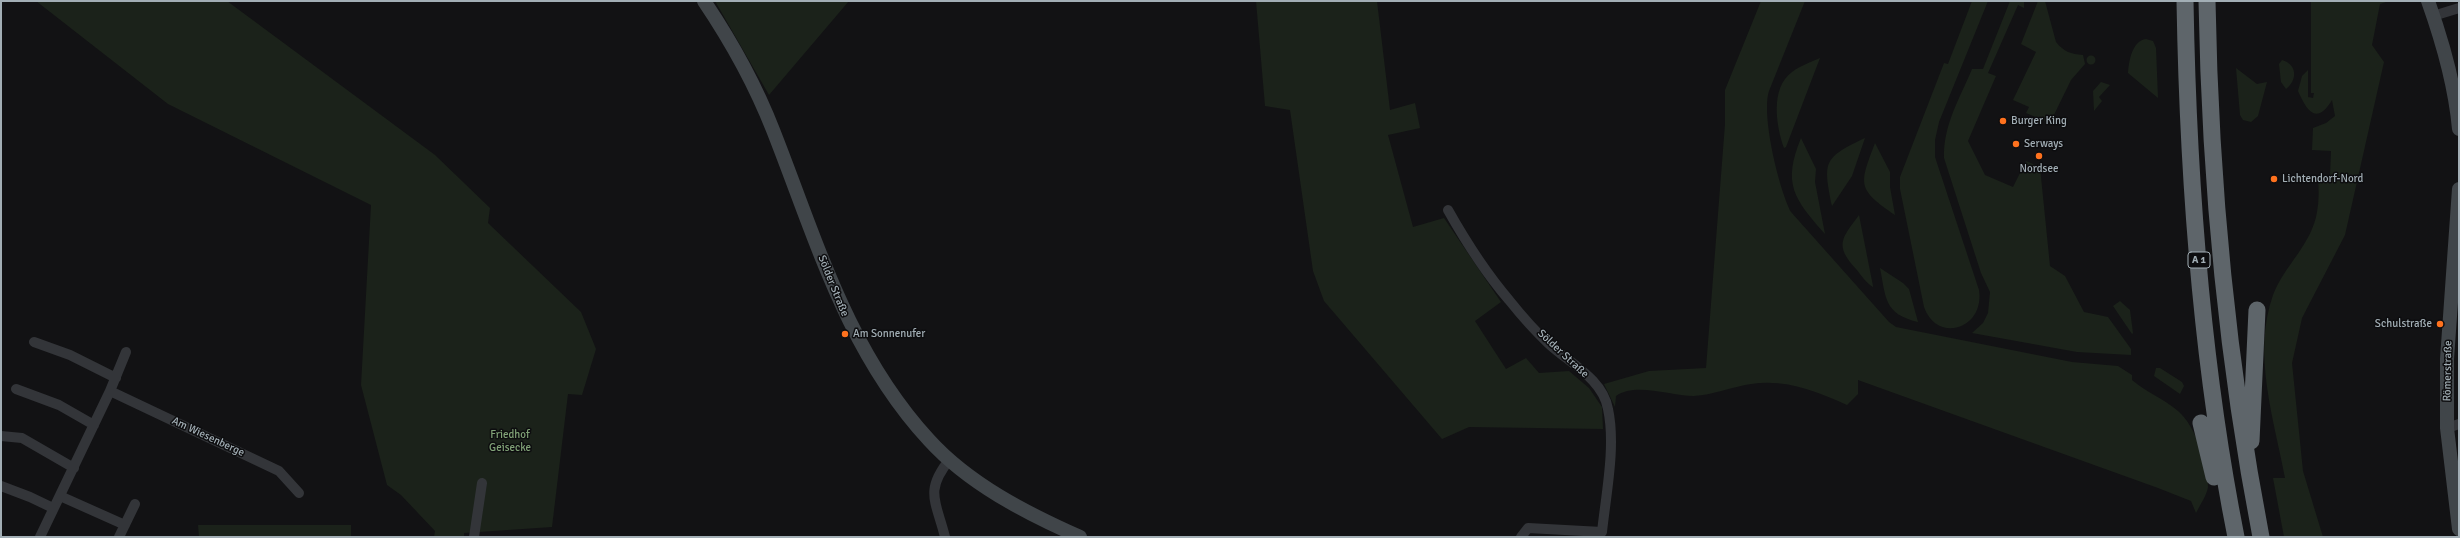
<!DOCTYPE html>
<meta charset="utf-8">
<style>
body{margin:0}
#map{position:relative;width:2460px;height:538px;overflow:hidden;background:#121214;font-family:Signika,sans-serif}
canvas{display:block}
.frame{position:absolute;inset:0;border:2px solid #a2aeb5;pointer-events:none}
</style>
<div id="map">
<canvas width="2460" height="538"></canvas>
<div class="frame"></div>
</div>
<script>
const c = document.querySelector('canvas').getContext('2d');
c.lineJoin = 'round';
function fill(path, color) { c.fillStyle = color; c.fill(path, 'evenodd'); }
function trace(path, color, width, dash) { c.strokeStyle = color; c.lineWidth = width; c.lineCap = dash ? 'butt' : 'round'; c.setLineDash(dash || []); c.stroke(path); }
function label(font, color, halo, rows, align = 'center') {
  c.font = font + ' Signika,sans-serif'; c.lineWidth = 3; c.setLineDash([]); c.textBaseline = 'middle'; c.strokeStyle = halo; c.fillStyle = color; for (const [text, x, y, turn = 0] of rows) {
    c.save(); c.translate(x, y); c.rotate((+turn || 0) * Math.PI / 180); c.textAlign = isNaN(turn) ? turn : align; if (halo) c.strokeText(text, 0, 0); c.fillText(text, 0, 0); c.restore();
  }
}
fill(new Path2D(`
 M36,1H227L435,155L490,208L488,223L581,312L596,349L582,395L568,394L552,527L464,533V537H434L435,531L401,495L387,485L361,385L371,205L168,104Z
 M715,1H849L769,95Z
 M1256,1H1377L1390,110L1415,103L1420,128L1388,135L1413,227L1444,218L1501,302L1475,321L1506,369L1526,358L1539,373L1569,371L1589,388L1602,407L1603,429L1469,427L1442,439L1324,301L1313,271L1290,110L1265,106Z
 M1761,1H1805L1769,91C1761,115 1779,189 1791,212L1889,322L1896,327L2072,362L2118,366L2132,375V380C2146,392 2164,399 2178,411C2195,425 2209,465 2208,487C2207,495 2200,505 2196,513L2191,501L2158,488L1858,380V394L1847,405C1815,391 1787,379 1751,384C1732,387 1712,395 1694,396C1670,396 1636,382 1616,396L1615,407L1604,384L1649,371L1706,368L1725,124V90Z
 M1972,1H1988L1939,122L1935,140V157L1979,290C1985,329 1937,344 1924,307L1900,189V177L1944,63L1948,64Z
 M2010,1H2024V8L2018,5L1988,73L1996,76L1968,141L1985,175L2013,187L2026,161L2040,167L2050,266L2065,276L2084,312L2108,317L2131,349V355L2077,352L1972,333L1983,323L1988,313L1990,292L1981,273L1944,158C1943,125 1960,98 1972,69H1983Z
 M2038,1H2045L2056,42C2064,52 2071,54 2083,55L2085,64L2071,80L2050,123L2026,113L2029,107L2013,100L2036,52L2021,44Z
 M2311,1H2389L2380,4L2372,45L2384,62L2345,235L2302,318L2292,363L2303,471L2323,537H2284L2273,478H2285C2274,419 2252,354 2273,295C2284,266 2312,244 2317,212C2319,201 2319,190 2318,179L2330,177L2331,151L2312,150L2313,128L2326,123L2335,116L2332,100C2316,127 2306,109 2298,91L2302,76L2308,70V97L2313,98L2314,93H2311Z
 M2146,39L2153,41L2156,48L2158,98L2128,73C2129,61 2132,41 2146,39Z
 M2086.5 60a4.5 4.5 0 1 1 9 0a4.5 4.5 0 1 1-9 0Z
 M1820,58L1786,147L1784,148C1776,126 1770,88 1792,72C1800,66 1811,62 1820,58Z
 M2282,60C2297,64 2298,80 2286,89L2281,82L2279,64Z
 M2236,68L2257,84L2267,82L2258,116L2251,122L2243,120L2240,115Z
 M2101,82L2110,85L2099,97L2102,101L2094,111L2093,91Z
 M1801,138L1816,169L1815,182L1825,234C1794,199 1782,184 1801,138Z
 M1865,138L1852,176L1832,206C1823,161 1823,158 1865,138Z
 M1875,143L1890,172V187L1895,215C1857,189 1859,185 1875,143Z
 M1859,215L1873,286V287C1867,284 1861,275 1856,269C1834,245 1842,238 1859,215Z
 M1880,268L1903,283L1909,289L1918,322C1884,314 1886,298 1880,268Z
 M2120,301L2130,310L2133,333L2132,334L2113,306Z
 M2156,368H2160L2182,382L2184,386L2180,394L2154,376Z
 M198,525H351V537H199Z`), '#1b221a');
trace(new Path2D(`
 M2433,16L2459,8
 M1448,210C1466,242 1485,272 1509,300C1521,315 1534,330 1548,343C1568,362 1603,379 1608,409C1616,446 1606,494 1602,532L1528,528L1521,537
 M34,342L70,355L116,378
 M16,389L59,405L94,425
 M110,391L279,471L299,493
 M2447,428L2459,424
 M1,436L22,438L74,468
 M1,486L30,497L53,508
 M60,496L125,525
 M40,537L110,391L126,352
 M119,537L135,504
 M474,537L482,483
 M945,537C936,501 924,491 950,459`), '#333539', 10);
trace(new Path2D(`
 M704,1C731,41 755,84 773,130C816,239 847,351 929,440C969,484 1026,513 1080,537
 M2428,1C2443,43 2455,84 2459,129
 M2459,189L2447,359V428L2459,529`), '#404549', 14);
trace(new Path2D(`
 M2185,1C2188,180 2201,361 2236,537
 M2207,1C2210,180 2227,361 2261,537
 M2201,423L2214,477
 M2251,441L2257,310`), '#5e656a', 17);
for (const [x, y, r, color] of [
 [2003,121,4,"#ff721e"],
 [2016,144,4,"#ff721e"],
 [2039,156,4,"#ff721e"],
 [2274,179,4,"#ff721e"],
 [2440,324,4,"#ff721e"],
 [845,334,4,"#ff721e"]
]) { const dot = new Path2D(); dot.arc(x, y, r, 0, 2 * Math.PI); c.fillStyle = color; c.fill(dot); trace(dot, '#0d0d0f', 1.5); }
for (const [x, y, w] of [
 [2199,260,22]
]) { const box = new Path2D(); box.roundRect(x - w / 2, y - 8, w, 16, 3); c.fillStyle = '#0d0d0f'; c.fill(box); trace(box, '#a2aeb5', 1); }
label('bold 10px', '#a2aeb5', null, [
 ["A 1",2199,260]
]);
label('11px', '#a2aeb5', '#0d0d0f', [
 ["Burger King",2011,121],
 ["Serways",2024,144],
 ["Nordsee",2039,169,"center"],
 ["Lichtendorf-Nord",2282,179],
 ["Schulstraße",2432,324,"right"],
 ["Am Sonnenufer",853,334]
], 'left');
label('11px', '#a2aeb5', '#0d0d0f', [
 ["Sölder Straße",833,286,68],
 ["Sölder Straße",1563,354,43],
 ["Römerstraße",2448,371,-89],
 ["Am Wiesenberge",208,437,25]
]);
label('11px', '#81a277', '#0d0d0f', [
 ["Friedhof",510,435],
 ["Geisecke",510,448]
]);
</script>
